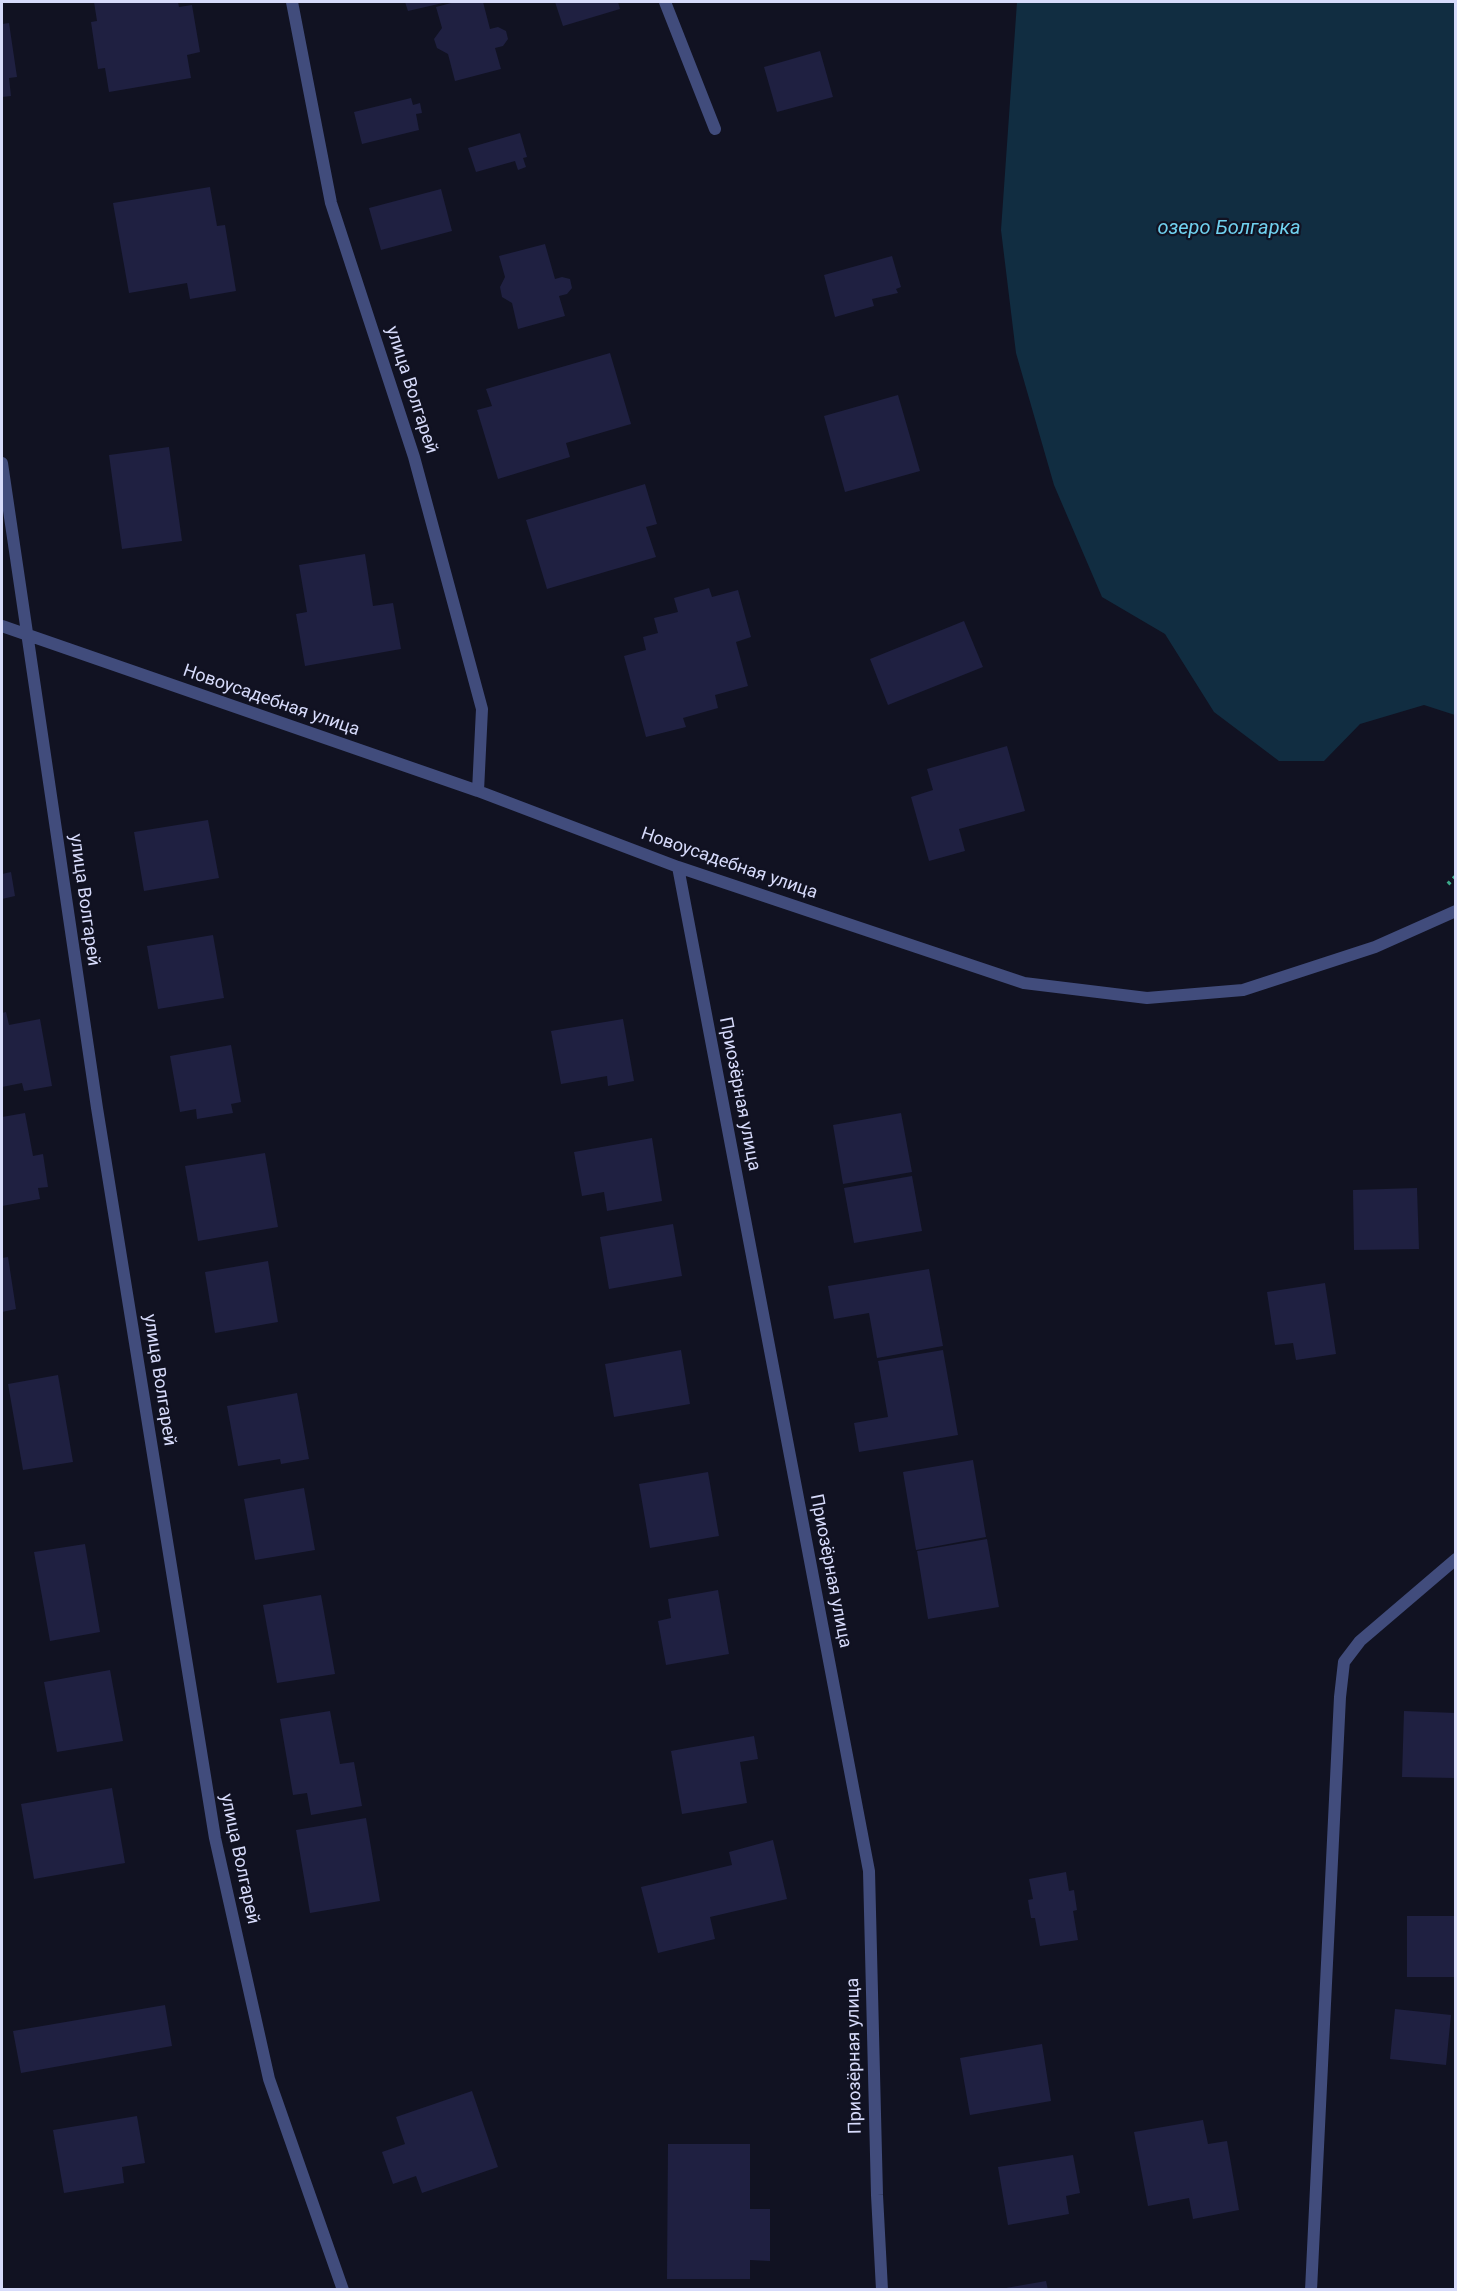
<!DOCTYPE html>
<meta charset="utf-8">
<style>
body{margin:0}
#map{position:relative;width:1457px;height:2291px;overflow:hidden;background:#111222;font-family:Roboto,sans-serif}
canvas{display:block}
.frame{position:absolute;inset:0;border:3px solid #d7dbfb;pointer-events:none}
</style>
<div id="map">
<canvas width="1457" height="2291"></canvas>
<div class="frame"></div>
</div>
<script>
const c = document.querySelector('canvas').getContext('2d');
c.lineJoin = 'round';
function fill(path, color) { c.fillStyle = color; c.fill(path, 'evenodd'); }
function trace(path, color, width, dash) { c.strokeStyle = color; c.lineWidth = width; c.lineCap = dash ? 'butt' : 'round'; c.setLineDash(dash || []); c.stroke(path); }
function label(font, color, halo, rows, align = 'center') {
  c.font = font + ' Roboto,sans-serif'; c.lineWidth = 4.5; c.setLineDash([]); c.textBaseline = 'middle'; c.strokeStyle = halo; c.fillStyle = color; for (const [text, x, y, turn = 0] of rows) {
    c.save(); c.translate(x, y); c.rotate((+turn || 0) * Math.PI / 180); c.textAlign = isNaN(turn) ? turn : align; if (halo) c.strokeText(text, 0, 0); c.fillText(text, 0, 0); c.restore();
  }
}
fill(new Path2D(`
 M1017,2H1455V715L1424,705L1360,724L1324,761H1279L1214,712L1165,634L1102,597L1054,485L1016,353L1001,230Z`), '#112d41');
fill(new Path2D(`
 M94,2H178L179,7L192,5L200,52L187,55L191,78L109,92L105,68L98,69L91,22L97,21Z
 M405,2H447L408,11Z
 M455,2H483L490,29L498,27L506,31L508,39L503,46L495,48L501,69L455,81L448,54L437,48L434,39L442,28L436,7Z
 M555,2H618L620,9L563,26Z
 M9,23L17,77L9,78L11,96L2,97V24Z
 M820,51L833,97L777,112L764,67Z
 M411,98L413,105L420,103L422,113L416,114L419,130L362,144L354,112Z
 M520,133L527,157L523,158L526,167L518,170L515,161L476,172L468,148Z
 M210,187L217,226L225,225L236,291L190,299L187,283L129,293L113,203Z
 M441,189L452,231L381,250L369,208Z
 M545,244L555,279L562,277L570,279L572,288L567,294L559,296L565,316L518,329L512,303L502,297L500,287L505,277L499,256Z
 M892,256L901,287L896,289L898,293L872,299L874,306L835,317L824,275Z
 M610,353L631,424L566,443L570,457L498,479L477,410L492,406L486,389Z
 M898,395L920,471L845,492L824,416Z
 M169,447L182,541L122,549L109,455Z
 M645,484L657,524L646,527L656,557L547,589L526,520Z
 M365,554L373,606L393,603L401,649L305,666L296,614L307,612L299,565Z
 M709,588L712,597L738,590L751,637L736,642L748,686L715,695L718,708L683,718L686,727L646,737L624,656L646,650L643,637L658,633L654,618L678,612L674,598Z
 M964,621L983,667L888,705L870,659Z
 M1007,746L1025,811L959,829L965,851L929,861L911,797L933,790L927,769Z
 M208,820L219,878L144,891L134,832Z
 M11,872L15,896L2,899V874Z
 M213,935L224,998L158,1009L147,946Z
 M6,1012L9,1025L40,1019L52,1086L24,1091L22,1083L2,1087V1013Z
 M623,1019L634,1081L608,1086L607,1076L561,1084L551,1031Z
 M231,1045L241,1102L231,1104L233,1113L197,1119L196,1109L180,1112L170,1056Z
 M25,1113L33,1156L43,1154L48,1187L38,1188L40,1199L2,1206V1117Z
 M901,1113L912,1172L843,1184L833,1125Z
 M652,1138L662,1201L607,1211L604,1192L582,1196L574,1152Z
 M265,1153L278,1227L198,1241L185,1166Z
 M912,1176L922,1231L854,1243L844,1188Z
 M1417,1188L1419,1249L1354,1250L1353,1190Z
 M673,1224L682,1276L609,1289L600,1237Z
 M8,1257L16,1309L2,1312V1258Z
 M268,1261L278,1322L215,1333L205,1272Z
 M929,1269L943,1346L877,1358L869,1313L834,1319L828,1286Z
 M1325,1283L1336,1354L1296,1360L1293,1343L1275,1345L1267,1292Z
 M681,1350L690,1404L614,1417L605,1364Z
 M943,1350L958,1435L859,1452L854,1423L888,1417L878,1361Z
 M58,1375L73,1462L23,1470L8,1384Z
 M297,1393L309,1459L281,1464L280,1459L238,1466L227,1406Z
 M973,1460L986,1537L916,1550L903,1472Z
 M708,1472L719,1536L650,1548L639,1484Z
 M304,1488L315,1550L255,1560L244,1499Z
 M987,1539L999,1607L928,1619L917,1551Z
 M85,1544L100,1632L50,1641L34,1552Z
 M718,1590L729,1654L666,1665L658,1621L671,1618L668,1599Z
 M321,1595L335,1674L277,1683L263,1605Z
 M110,1670L123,1741L57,1752L44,1682Z
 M330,1711L340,1764L354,1762L362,1806L311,1815L307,1793L293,1795L280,1719Z
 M1404,1711L1456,1713V1778L1402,1777Z
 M754,1736L758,1759L740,1762L747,1803L682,1814L671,1751Z
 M112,1788L125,1863L34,1879L21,1804Z
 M366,1818L380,1901L310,1913L296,1830Z
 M773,1840L787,1899L710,1917L715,1939L658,1953L641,1887L732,1865L729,1852Z
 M1066,1872L1069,1891L1074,1890L1077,1910L1073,1911L1078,1940L1040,1946L1035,1918H1031L1028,1900L1033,1899L1029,1879Z
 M1407,1916H1456V1977H1407Z
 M165,2005L172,2046L21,2073L13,2031Z
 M1395,2009L1451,2015L1446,2065L1390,2059Z
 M1042,2044L1051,2101L970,2115L960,2058Z
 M472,2091L498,2167L422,2193L416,2176L393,2184L382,2152L405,2144L396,2117Z
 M137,2116L145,2163L122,2167L124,2183L64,2193L53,2130Z
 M1203,2120L1208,2144L1227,2141L1239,2210L1193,2219L1189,2198L1148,2206L1134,2132Z
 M668,2144H750V2209H770V2261L750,2260V2279H667Z
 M1073,2155L1080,2193L1066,2196L1069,2214L1008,2225L998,2167Z
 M1046,2281L1048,2290H1006V2288Z`), '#1f2041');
trace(new Path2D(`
 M1448,884L1456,876`), '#3ca98a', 4, [3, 4.5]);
trace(new Path2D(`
 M1311,2290L1340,1697L1344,1662L1360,1641L1456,1559`), '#414c7c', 12);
trace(new Path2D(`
 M292,2L331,203L414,457L482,709L478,791
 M665,2L715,129
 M2,463L97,1108L215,1838L269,2079L343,2290
 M2,626L478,791L678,867L1024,983L1147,998L1243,990L1375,947L1456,911
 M678,867L869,1871L877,2195L882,2290`), '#414c7c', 12);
label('18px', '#d7dbfb', '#111222', [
 ["улица Волгарей",411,390,72],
 ["Новоусадебная улица",271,701,19],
 ["Новоусадебная улица",729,864,19],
 ["улица Волгарей",84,900,82],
 ["Приозёрная улица",739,1094,79],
 ["улица Волгарей",159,1380,81],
 ["Приозёрная улица",830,1571,79],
 ["улица Волгарей",239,1859,78],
 ["Приозёрная улица",855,2056,-91]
]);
label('italic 20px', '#70d1ef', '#111222', [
 ["озеро Болгарка",1229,229]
]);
</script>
